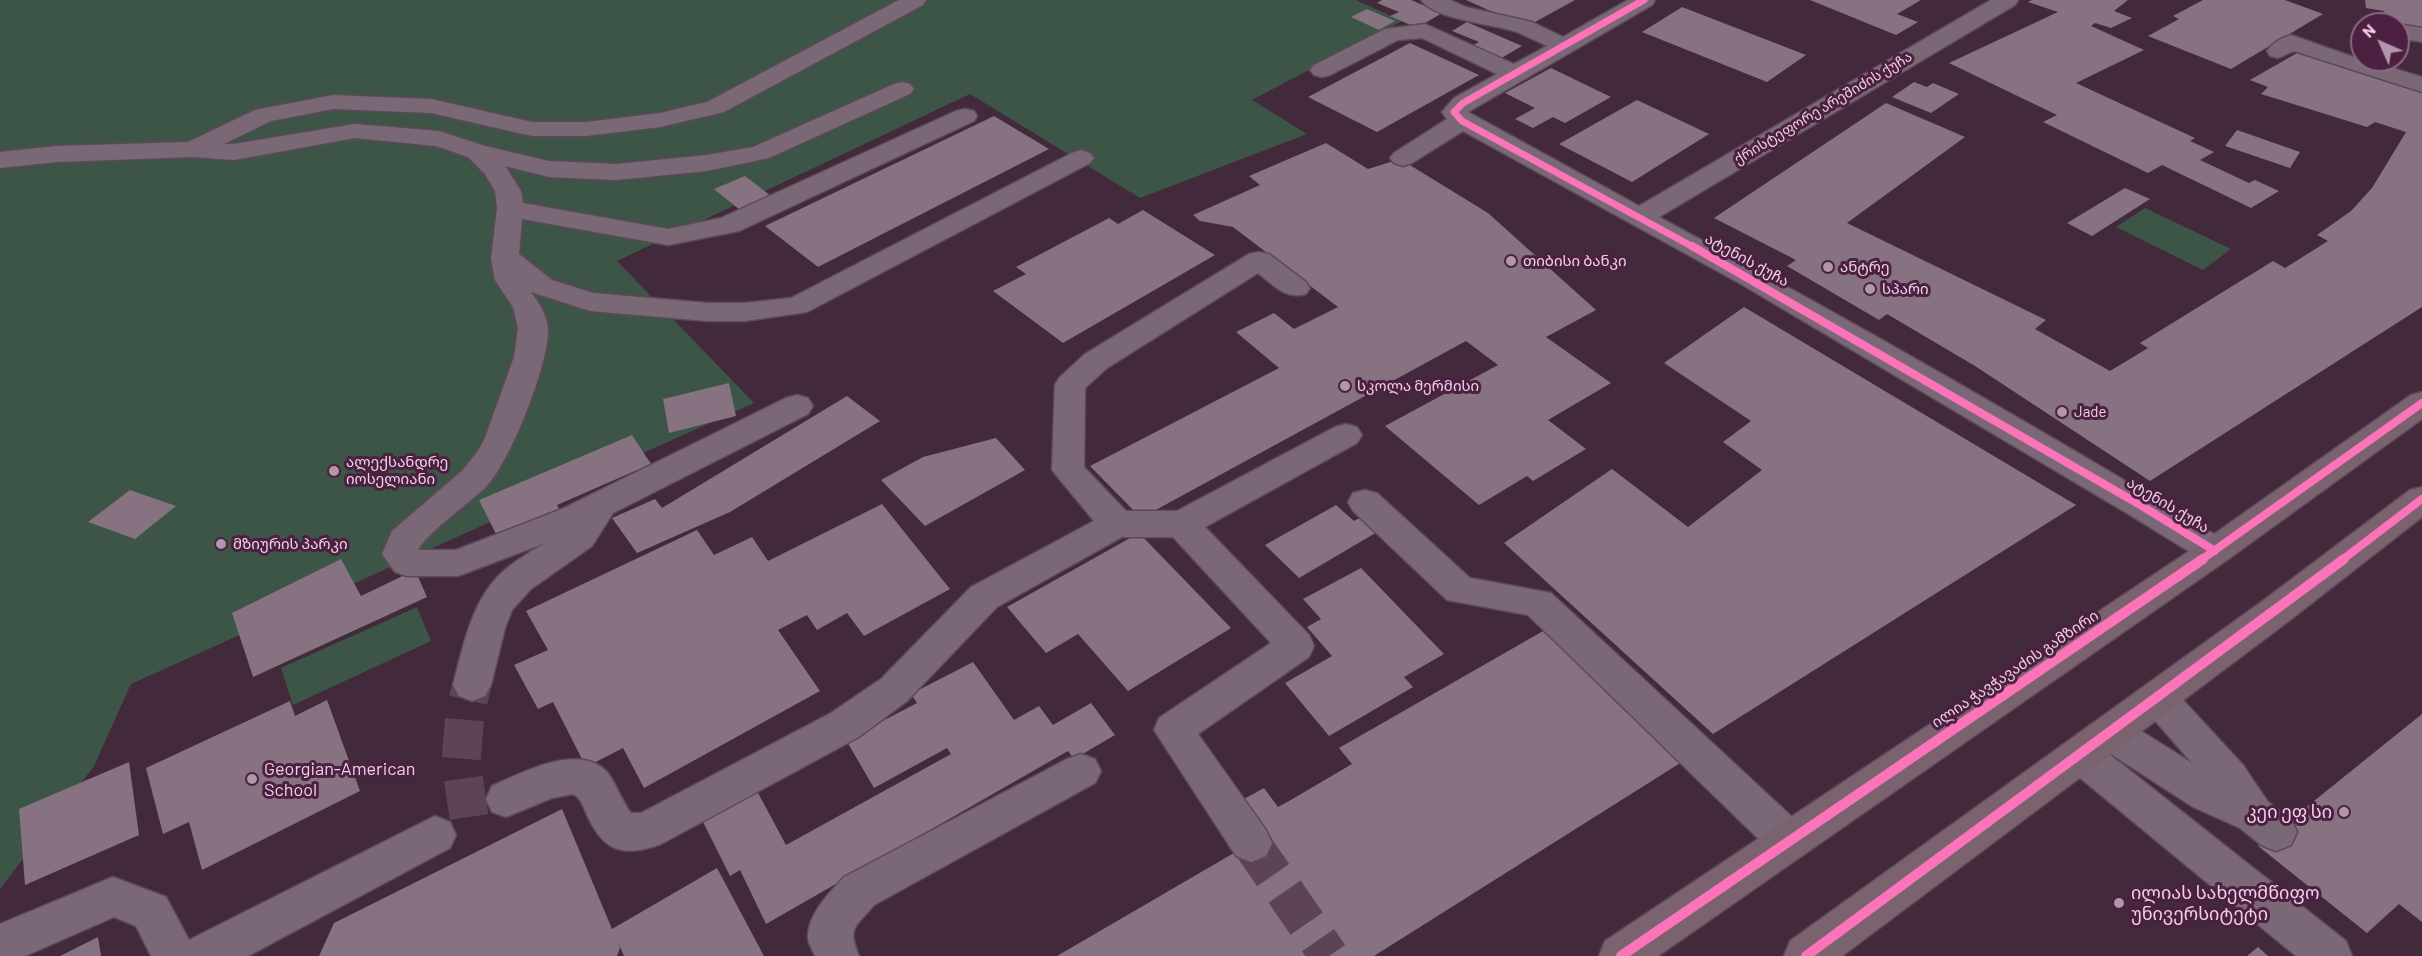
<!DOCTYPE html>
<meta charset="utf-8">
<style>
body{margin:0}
#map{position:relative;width:2422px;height:956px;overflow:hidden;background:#422a3c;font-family:Barlow,sans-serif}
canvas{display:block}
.north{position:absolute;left:2350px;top:12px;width:60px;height:60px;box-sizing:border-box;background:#4c2041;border:2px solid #8c6782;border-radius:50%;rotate:315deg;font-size:16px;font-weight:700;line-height:24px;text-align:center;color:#edd1e4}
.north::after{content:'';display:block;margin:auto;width:21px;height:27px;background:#b197a9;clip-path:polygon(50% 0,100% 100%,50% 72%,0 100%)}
</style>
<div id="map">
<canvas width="2422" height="956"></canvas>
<div class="north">N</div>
</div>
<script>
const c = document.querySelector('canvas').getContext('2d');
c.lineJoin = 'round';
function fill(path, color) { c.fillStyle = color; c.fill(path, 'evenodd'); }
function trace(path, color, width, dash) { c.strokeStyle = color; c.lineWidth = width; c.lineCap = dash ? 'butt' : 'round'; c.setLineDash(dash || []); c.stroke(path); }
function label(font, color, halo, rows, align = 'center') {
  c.font = font + ' Barlow,"Noto Sans Georgian",sans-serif'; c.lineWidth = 6; c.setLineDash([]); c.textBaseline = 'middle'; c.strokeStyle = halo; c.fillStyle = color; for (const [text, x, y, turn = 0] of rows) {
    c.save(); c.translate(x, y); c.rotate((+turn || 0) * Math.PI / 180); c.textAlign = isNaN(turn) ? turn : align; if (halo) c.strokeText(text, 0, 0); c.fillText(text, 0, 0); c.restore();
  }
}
fill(new Path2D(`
 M0,0H1356L1402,21L1252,100L1307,134L1140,198L970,94L617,261L754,403L131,684L94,766L0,889Z
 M2145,208L2231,249L2203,270L2116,227Z
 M417,607L431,641L293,705L281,668Z`), '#3c5546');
fill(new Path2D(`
 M1382,0H1411L1442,13L1417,28L1390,16L1399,12L1377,3Z
 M1466,0H1575L1526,27Z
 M1810,0H1921L1897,14L1918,22L1896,35Z
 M2032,0H2128L2114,11L2132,18L2111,28L2095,23L2091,26L2144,50L2076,83L2195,138L2190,141L2214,152L2200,160L2249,183L2255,180L2279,191L2251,208L2162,165L2148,173L2043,122L2057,115L1949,63L2058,12L2028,2Z
 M2203,0H2285L2323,14L2231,69L2148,36L2179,19L2173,16Z
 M2365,0H2422V28L2386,21L2384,11L2366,8Z
 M1682,7L1806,55L1767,82L1642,32Z
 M1367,9L1395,21L1379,30L1351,17Z
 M1467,22L1522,46L1498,60L1470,47L1479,42L1452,31Z
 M1410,43L1479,75L1377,132L1308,97Z
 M2297,53L2422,93V307L2150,481L1975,366L1887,314L1879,320L1787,266L1796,260L1714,218L1886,103L1965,137L1847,223L2046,320L2035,329L2110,371L2148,348L2140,343L2273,261L2285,268L2328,241L2317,235L2351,211L2372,188L2406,132L2375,122L2367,127L2261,94L2268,87L2250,80Z
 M1551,68L1611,97L1565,123L1553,117L1533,128L1515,119L1535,108L1505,93Z
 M1914,82L1927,87L1933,83L1959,94L1931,113L1892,97Z
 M1637,100L1709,134L1632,182L1559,144Z
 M994,116L1049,149L818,267L765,226Z
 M2237,130L2300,152L2290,168L2225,146Z
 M1326,143L1368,169L1400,159L1488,213L1596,310L1546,337L1611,383L1548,420L1586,449L1533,481L1527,476L1479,505L1385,426L1498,365L1466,341L1141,518L1090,466L1279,368L1236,332L1274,313L1294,329L1338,307L1233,227L1200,221L1193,215L1260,185L1249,176Z
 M745,176L771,196L740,210L714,189Z
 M2125,188L2150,199L2092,236L2067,223Z
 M1143,210L1215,255L1063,343L993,291L1026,274L1016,267L1109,218L1118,224Z
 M1744,307L2076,505L1713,734L1504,543L1612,469L1688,527L1762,470L1723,442L1751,421L1664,363Z
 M729,383L736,416L669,433L663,399Z
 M847,396L880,421L730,512L637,553L612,518L655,499L662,508Z
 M632,435L651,464L557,505L560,511L498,538L479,500Z
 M996,438L1025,470L925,526L881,480L923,457Z
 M130,490L176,506L135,539L88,522Z
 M882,504L950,589L864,636L847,613L817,630L807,615L778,630L820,691L644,788L623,748L586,767L553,702L538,709L514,665L548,650L526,611L697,530L714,555L752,537L768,561Z
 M1336,505L1354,521L1368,513L1384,528L1299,578L1265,545Z
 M1139,533L1231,628L1128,691L1078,634L1046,653L1007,607Z
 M341,559L361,596L415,570L427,597L253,677L232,613Z
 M1361,568L1444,654L1404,677L1413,687L1329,736L1285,683L1332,656L1307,627L1321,619L1303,599Z
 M1550,627L1685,760L1374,956H1057L1251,843L1231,806L1264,788L1278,807L1289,801L1352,764L1339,748Z
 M973,662L1014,720L1039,706L1053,725L1091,703L1115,735L1074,759L1068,751L766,924L740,870L730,876L702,820L757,791L786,845L951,754L947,748L874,788L846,740L917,703L911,694Z
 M327,700L360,791L202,870L189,822L163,834L146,768L290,701L295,716Z
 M2422,714V922L2399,904L2367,933L2258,846Z
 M129,762L139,835L25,885L19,809Z
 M562,809L612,929L717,868L764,956H624L617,940L620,948L617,956H319L334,923Z
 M98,937L101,956H60Z
 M2258,947L2268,956H2247Z`), '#877281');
trace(new Path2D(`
 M469,817L461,761L465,713L472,685
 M1251,843L1329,956`), '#5c4355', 39, [39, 20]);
const minor = new Path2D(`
 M899,0H926L923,5L724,112L660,127L586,136H532L431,113L333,109L271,121L224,144H234L355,124L439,131L485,146L549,161L616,164L707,155L753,147L894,84L902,82L910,84L914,89L910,94L769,158L707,171L616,180L549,177L505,166L521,191L523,203L668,229L721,218L956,111L965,109L974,111L977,116L974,121L739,231L729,233L668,245L522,219L519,254L552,280L593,293L707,303H745L791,298L1072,153L1081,150L1090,153L1094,158L1090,163L807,312L745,321H707L590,311L531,292C539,303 547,315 548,329C549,364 510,463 485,488C469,503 427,533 418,550H456L562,509L786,398L797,395L808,398L813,406L808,414L613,513L592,546L531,589L512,610L505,628L491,685L485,696L472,701L459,696L453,685C464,644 472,597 506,569C518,559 532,551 545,543L458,576H407L395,572L382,554L392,531L463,470L478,451L485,438L514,357L518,328L513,307L495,280L491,259L497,208L495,191L485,174L468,157L436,146L355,138L234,160L193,157L57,162L0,168V152L57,146L188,142L255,110L333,95L431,99L532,122H586L660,113L707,102Z
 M1421,0H1450L1466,7L1532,22L1563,37L1628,0H1655L1652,5L1468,112L1639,206L1991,0H2018L2015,5L1659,217C1851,320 2041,429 2227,542L2232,551L2227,560L2215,564L2203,560L2130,515L1741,284L1463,131L1412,163L1403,166L1394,163L1390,158L1394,153L1447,119L1442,112L1454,98L1497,74L1422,38L1398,40L1330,75L1322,77L1314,75L1310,70L1314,65L1385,29L1425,24L1514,64L1547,46C1537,41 1527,36 1517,32C1494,24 1435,20 1421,0Z
 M2398,24L2422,28V42L2398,38Z
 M2291,35L2362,60H2389L2386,66L2422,77V92L2294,51L2278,58L2270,56L2267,51C2272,43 2281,38 2291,35Z
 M1259,252L1269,254L1306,282L1310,288L1306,294C1286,300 1273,285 1258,273L1107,368L1085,388L1084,467L1126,511H1177L1335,427L1346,424L1357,427L1362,435L1357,443L1205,527L1309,635L1314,646L1309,657L1198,734L1266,830L1272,843L1266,856L1251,862L1236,856L1154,730L1159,718L1271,643L1173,537H1122L997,607L907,701L859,737L661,844C625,857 605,853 588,817C584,809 582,799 573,794L552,798L506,817L492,812L486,799L492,786C522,773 578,742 607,772C615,781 622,802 631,813H641L831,713L881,679L971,587L1094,521L1052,470L1055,385L1059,378L1085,354L1249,254Z
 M1365,490L1377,493L1470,578L1551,593L1804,828L1810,841L1804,854L1789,860L1774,854L1528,615L1447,600L1353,511L1348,502L1353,493Z
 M2158,682L2171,687L2243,765L2268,802L2291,819L2297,832L2291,845L2276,851L2261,845L2240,828L2193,807L2097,745L2092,733L2097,721L2111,716L2125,721L2192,763L2145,709L2139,698L2145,687Z
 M2081,738L2095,743L2346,941L2352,956H2296L2067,767L2061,755L2067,743Z
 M1081,754L1095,759L1101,771L1095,783L874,905C855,928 847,927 859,956H815C813,951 808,943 808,938C807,915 830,892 844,877L1067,759Z
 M435,816L450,822L456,835L450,848L248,956H151L136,926L114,917L25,956H0V924L113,877L166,897L189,940Z`);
const major = new Path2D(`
 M2422,392V419L2227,560L1658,956H1599L1605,941L2203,542L2411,395Z
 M2422,487V517L2290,620L1842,956H1784L1790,941L2264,600L2410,490Z`);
trace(minor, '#5d4958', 3);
trace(major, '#5d4958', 3);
fill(minor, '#7b6876');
fill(major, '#7a636f');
trace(new Path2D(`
 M1644,0L1463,103L1454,112L1462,121L1695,248`), '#fb73b8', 7);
trace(new Path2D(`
 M1692,246L2142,506L2215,551
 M2201,560L2422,403
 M2342,560L2422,499`), '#fb73b8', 8);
trace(new Path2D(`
 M1621,956L2203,559
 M1806,956L2344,559`), '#fb73b8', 10);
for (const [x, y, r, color] of [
 [1511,261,6,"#b197a9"],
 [1828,267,6,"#b197a9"],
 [1870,289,6,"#b197a9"],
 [1345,386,6,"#b197a9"],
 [2062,412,6,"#b197a9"],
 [334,471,6,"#b197a9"],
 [221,544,6,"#b197a9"],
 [252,779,6,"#b197a9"],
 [2344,812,6,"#b197a9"],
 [2119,903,6,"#b197a9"]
]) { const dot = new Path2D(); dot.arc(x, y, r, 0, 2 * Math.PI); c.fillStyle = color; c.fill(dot); trace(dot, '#4c2041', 2); }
label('14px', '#edd1e4', '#4c2041', [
 ["ქრისტეფორე არეშიძის ქუჩა",1823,108,-31]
]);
label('15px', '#edd1e4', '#4c2041', [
 ["ატენის ქუჩა",1747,260,29],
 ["ატენის ქუჩა",2168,505,31],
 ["ილია ჭავჭავაძის გამზირი",2015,669,-34]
]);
label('15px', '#edd1e4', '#4c2041', [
 ["თიბისი ბანკი",1523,261],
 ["ანტრე",1840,267],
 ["სპარი",1882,289],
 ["სკოლა მერმისი",1357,386],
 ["Jade",2074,412],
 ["ალექსანდრე",346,462],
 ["იოსელიანი",346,479],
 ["მზიურის პარკი",233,544]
], 'left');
label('18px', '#edd1e4', '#4c2041', [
 ["Georgian-American",264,769],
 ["School",264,790],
 ["კეი ეფ სი",2332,812,"right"],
 ["ილიას სახელმწიფო",2131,893],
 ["უნივერსიტეტი",2131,914]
], 'left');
</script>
